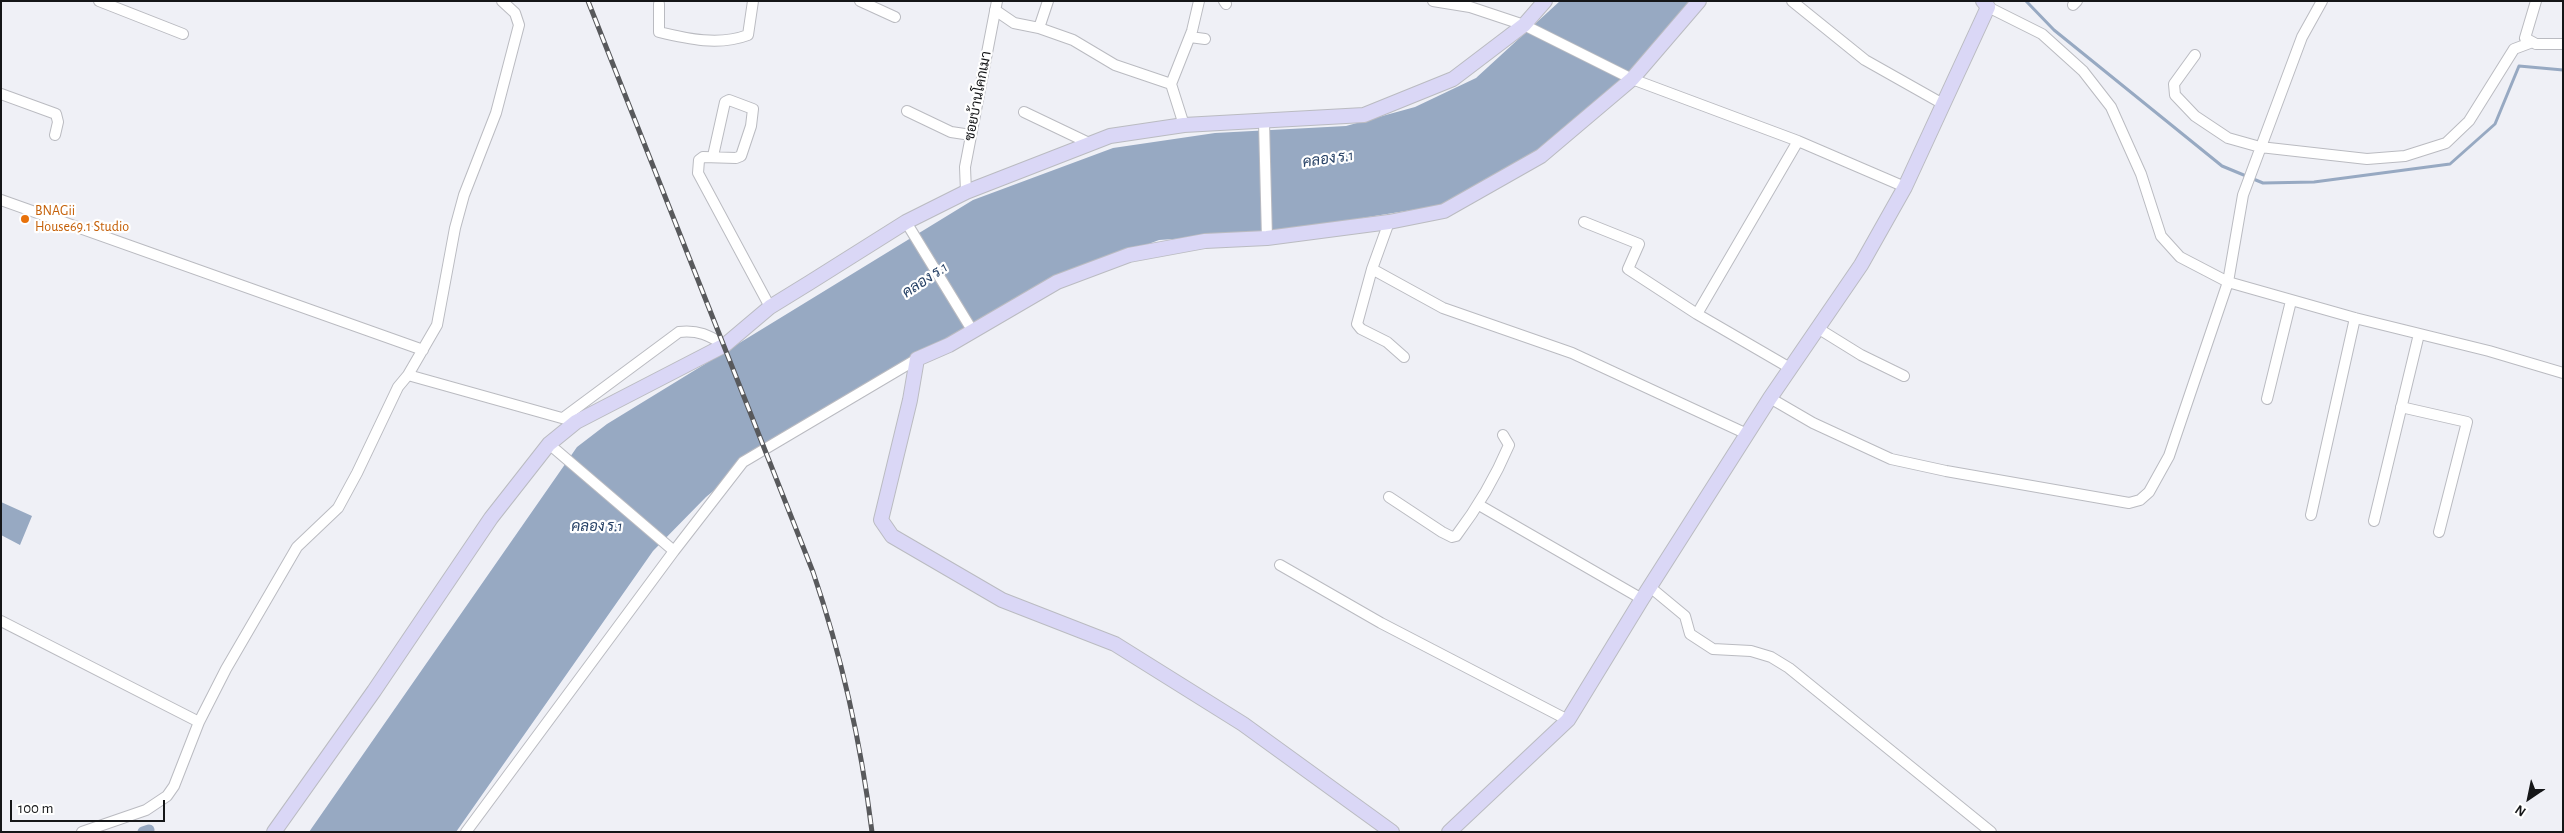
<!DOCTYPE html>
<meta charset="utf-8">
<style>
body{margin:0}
#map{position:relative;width:2564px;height:833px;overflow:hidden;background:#eff0f6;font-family:"Alegreya Sans",sans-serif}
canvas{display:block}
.frame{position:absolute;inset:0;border:2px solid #151618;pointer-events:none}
.north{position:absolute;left:2504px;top:773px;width:50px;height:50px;-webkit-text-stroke:4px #fff;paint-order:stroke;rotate:214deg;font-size:14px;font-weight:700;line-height:20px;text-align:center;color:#151618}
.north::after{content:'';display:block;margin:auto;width:18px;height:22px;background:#151618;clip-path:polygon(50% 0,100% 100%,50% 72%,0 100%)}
.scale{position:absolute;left:10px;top:800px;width:155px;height:22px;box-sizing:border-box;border:2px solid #151618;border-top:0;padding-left:6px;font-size:15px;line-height:18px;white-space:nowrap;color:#151618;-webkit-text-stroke:4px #fff;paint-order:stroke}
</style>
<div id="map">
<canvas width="2564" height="833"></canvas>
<div class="frame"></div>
<div class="north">N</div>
<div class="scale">100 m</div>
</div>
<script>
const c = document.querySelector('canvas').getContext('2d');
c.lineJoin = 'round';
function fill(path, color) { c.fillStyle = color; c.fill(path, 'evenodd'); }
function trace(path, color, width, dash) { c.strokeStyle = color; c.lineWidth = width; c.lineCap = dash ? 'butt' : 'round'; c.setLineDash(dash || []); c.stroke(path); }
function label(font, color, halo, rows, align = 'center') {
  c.font = font + ' "Alegreya Sans",Sarabun,sans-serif'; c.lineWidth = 4.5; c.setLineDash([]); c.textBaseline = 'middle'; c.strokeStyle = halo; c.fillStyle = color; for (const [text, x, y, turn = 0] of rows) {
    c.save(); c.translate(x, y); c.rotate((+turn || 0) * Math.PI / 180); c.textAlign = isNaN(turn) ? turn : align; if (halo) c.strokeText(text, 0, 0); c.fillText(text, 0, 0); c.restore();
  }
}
fill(new Path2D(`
 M1560,1H1693L1633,69L1536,153L1443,205L1275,232L1159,240L1044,284L751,460L706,497L653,551L456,832H309L577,447L607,424L973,200L1113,148L1215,133L1346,126L1415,107L1476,78Z
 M1,502L32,516L20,545L1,535Z`), '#97a9c2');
trace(new Path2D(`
 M2026,1L2054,30L2222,166L2263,183L2314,182L2450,164L2495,124L2519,66L2563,70`), '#97a9c2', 3);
trace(new Path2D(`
 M143,832L149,830`), '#97a9c2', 11);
const street = new Path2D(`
 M99,1L183,34
 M860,1L895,17
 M1224,1L1226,4
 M1433,1L1470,7L1524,25L1632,79L1798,141L1905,187
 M1792,1L1865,60L1943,104
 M2536,1L2525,38L2536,44H2563
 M659,4V32C688,39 719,46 748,35L753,1
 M2073,5L2077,1
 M1988,7L2042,34L2083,71L2111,107L2141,174L2161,236L2180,257L2228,282L2355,318L2489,351L2563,373
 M995,10L1014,23L1039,28L1073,40L1115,65L1171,84L1184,125
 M1039,28L1048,1
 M1190,37L1205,39
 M2195,55L2174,84L2175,95L2195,116L2228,138L2260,147L2367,159L2405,156L2446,143L2469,121L2514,49L2530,43
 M1171,84L1192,31L1199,1
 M1,94L56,114L58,122L55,135
 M907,111L951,132L971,135
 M1024,112L1091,144
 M1264,122L1267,238
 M713,156L725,102L729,100L753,109L751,126L741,156L736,158L703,157L699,160L698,173L770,307
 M966,192L965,167L997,1
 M1,200L423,350
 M906,222L972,330
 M1389,222L1372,269L1443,308L1572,353L1747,434
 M1584,222L1639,244L1628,269L1697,314L1790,368
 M1372,269L1357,324L1361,329L1387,342L1404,357
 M1697,314L1798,141
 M1819,329L1861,355L1904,376
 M408,375L437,325L455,228L464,195L496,113L519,25L515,13L502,1
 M1770,398L1813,423L1891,459L1946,471L2129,503L2140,500L2149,492L2169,456L2228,282L2243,195L2302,37L2322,1
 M2267,399L2291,301
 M2401,407L2467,422L2439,532
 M563,418L679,332C699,330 708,335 725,345
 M549,444L674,551
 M1389,497L1442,532L1452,537L1456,536C1478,507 1495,478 1509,445L1503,435
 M1479,505L1642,599
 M2311,515L2355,318
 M2374,521L2419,334
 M1280,565L1381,623L1568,720
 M1650,587L1685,616L1690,634L1713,649L1751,651L1771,657L1789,668L1991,832
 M1,621L199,722
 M82,832L146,810L167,796L174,786L199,722L226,669L297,547L338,508L357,473L398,387L408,375L576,422
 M466,832L674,551L743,462L917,359`);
const secondary = new Path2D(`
 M274,832L374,691L491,518L549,444L576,422L725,345L770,307L809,283L906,222L966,192L1110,136L1184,125L1364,115L1453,79L1524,25L1545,1
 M1392,832L1243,724L1115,644L1002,600L892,536L881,520L910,400L917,359L949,345L1057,282L1129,255L1205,241L1267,238L1389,222L1444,211L1541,156L1632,79L1699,1
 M1449,832L1568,720L1642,599L1770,398L1861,265L1905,187L1988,7L1983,1`);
trace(street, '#babbc1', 12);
trace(secondary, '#babbc1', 16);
trace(street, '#fff', 10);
trace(secondary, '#dad7f6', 14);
const rail = new Path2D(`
 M588,1L813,572C842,657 861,743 872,832`);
trace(rail, '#58595c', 5);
trace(rail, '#fff', 3, [9]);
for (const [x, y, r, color] of [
 [25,219,5,"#e8710a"]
]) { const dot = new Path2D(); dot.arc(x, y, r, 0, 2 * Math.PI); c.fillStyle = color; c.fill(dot); trace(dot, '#fff', 2); }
label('14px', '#151618', '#fff', [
 ["ซอยบ้านโคกเมา",978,96,-79]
]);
label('14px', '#c56008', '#fff', [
 ["BNAGii",35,211],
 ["House69.1 Studio",35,227]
], 'left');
label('italic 15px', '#264166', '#fff', [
 ["คลอง ร.1",1328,159,-8],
 ["คลอง ร.1",925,280,-34],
 ["คลอง ร.1",597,526]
]);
</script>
